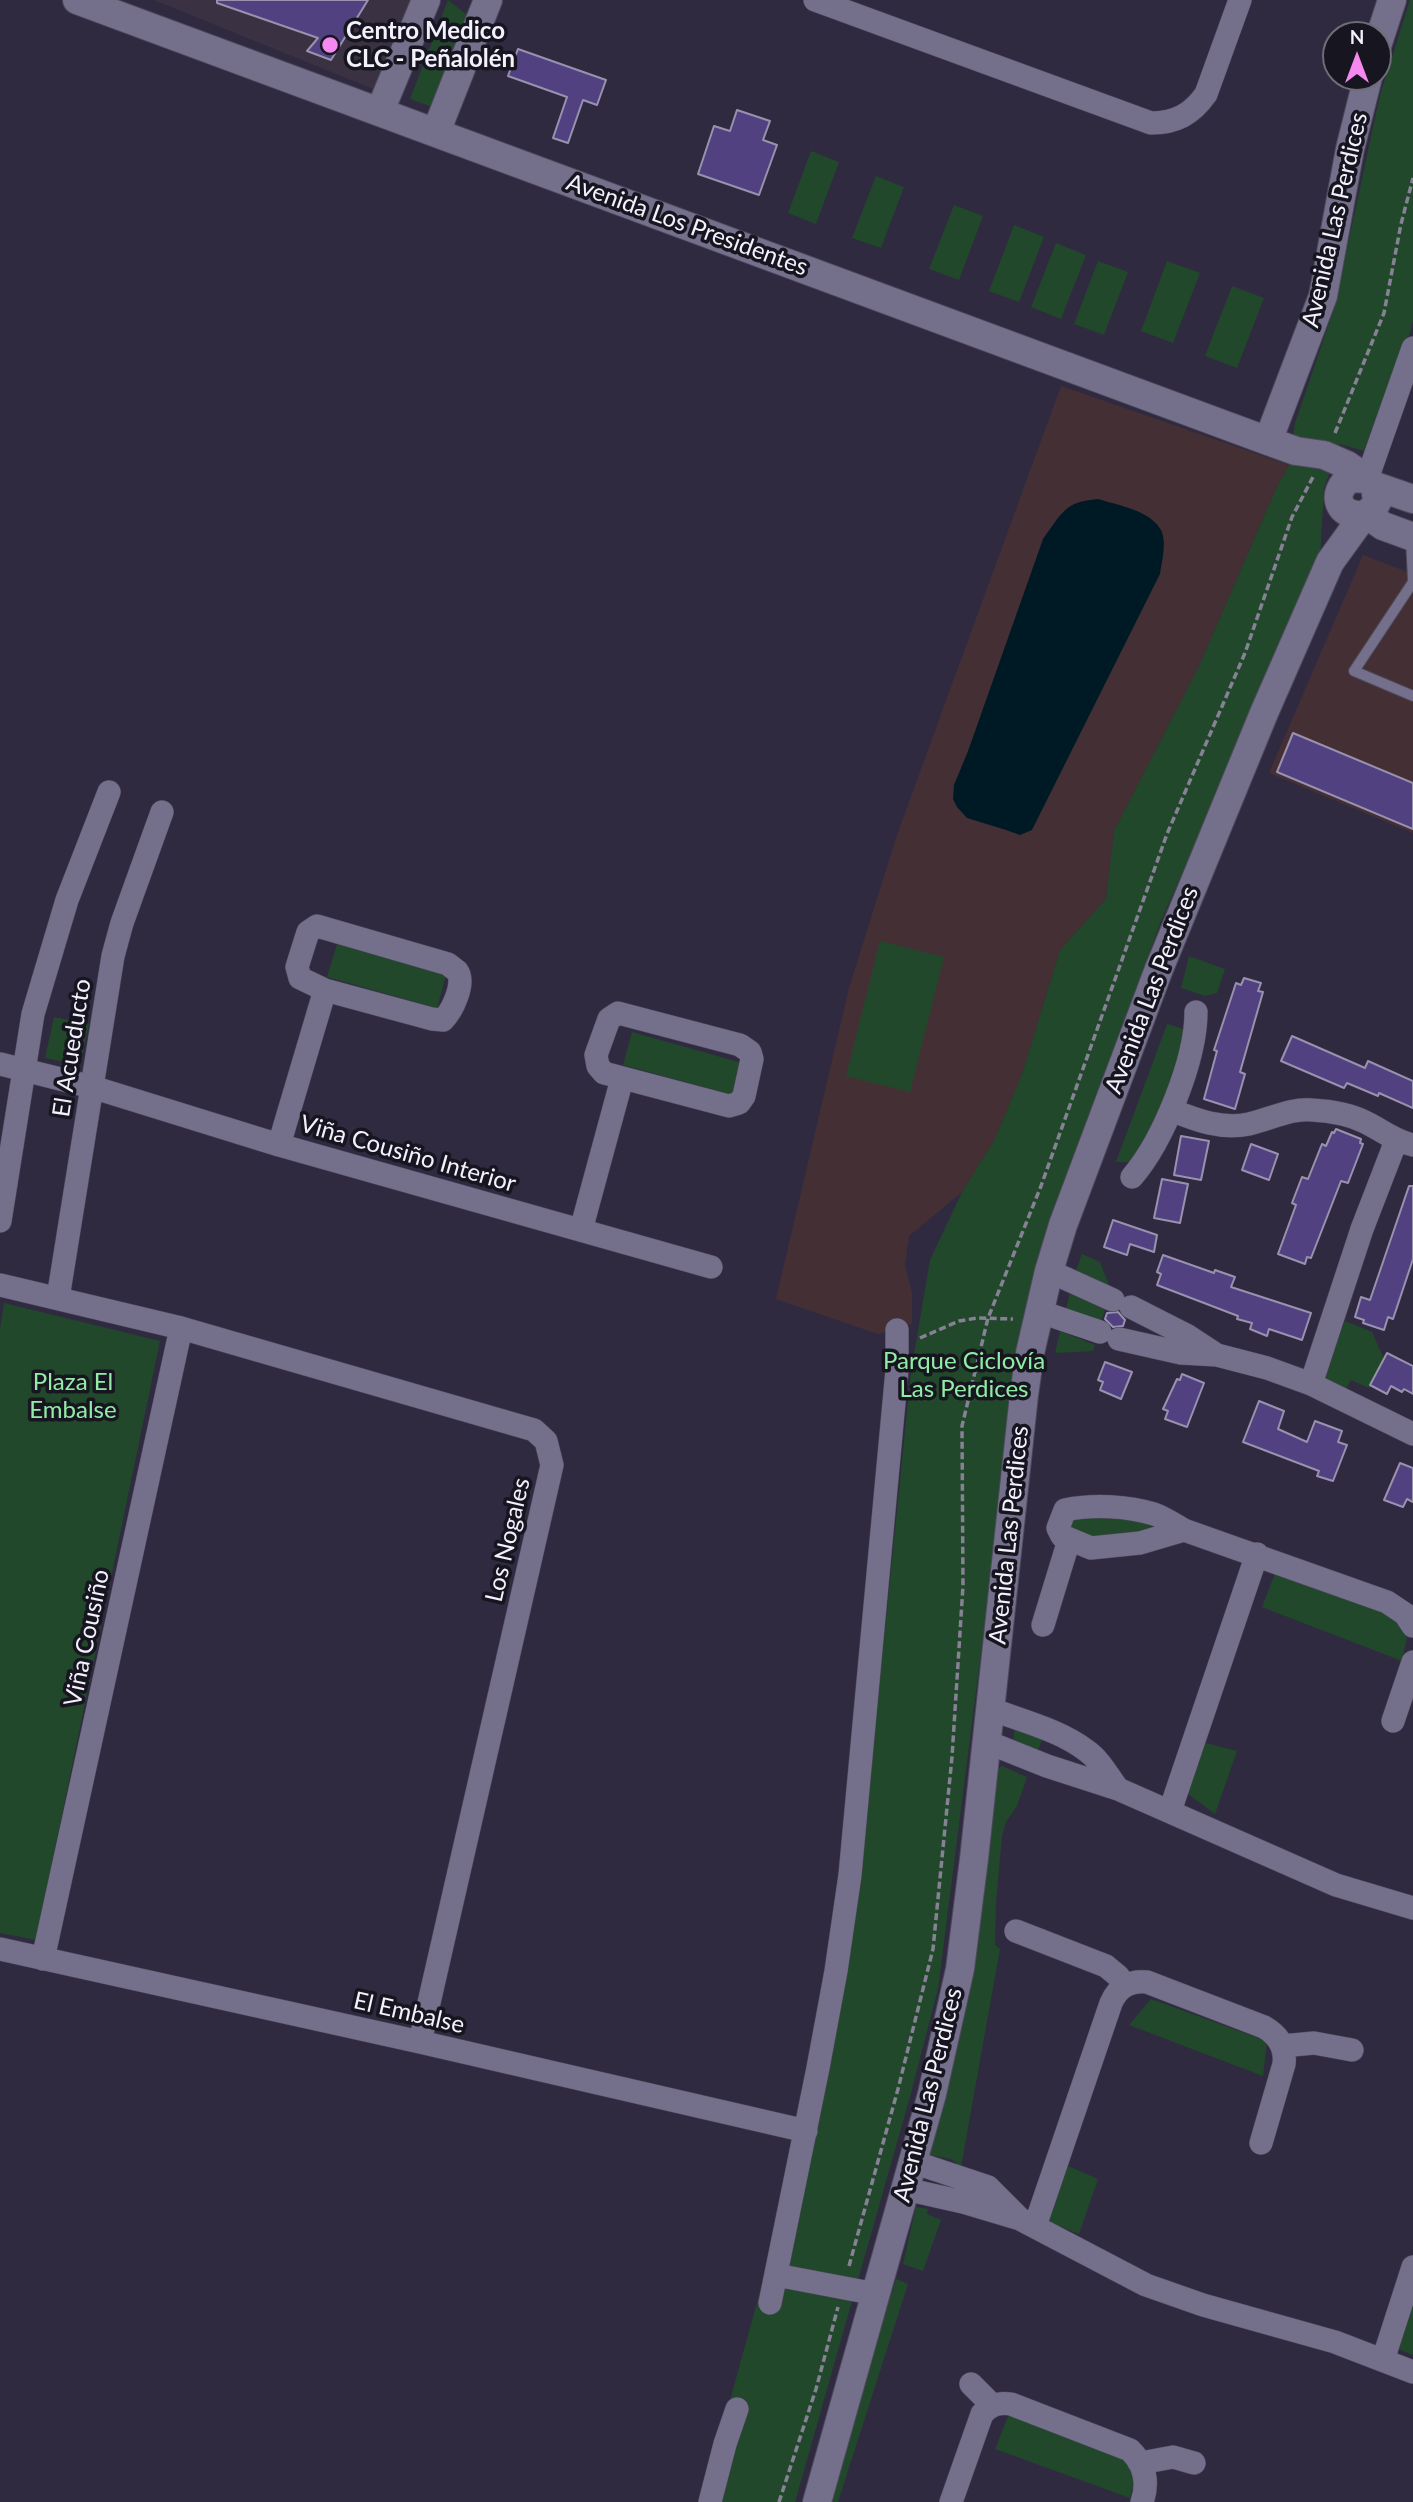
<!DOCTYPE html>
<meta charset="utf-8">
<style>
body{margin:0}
#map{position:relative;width:1413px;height:2502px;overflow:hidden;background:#302a41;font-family:Lato,sans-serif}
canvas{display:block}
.north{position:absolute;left:1322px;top:21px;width:70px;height:70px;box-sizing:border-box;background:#17151f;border:2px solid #6f6d78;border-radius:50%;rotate:0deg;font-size:19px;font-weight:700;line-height:28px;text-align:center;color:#f3f1fd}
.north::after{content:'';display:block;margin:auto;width:24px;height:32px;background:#f589ef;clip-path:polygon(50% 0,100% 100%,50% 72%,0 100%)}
</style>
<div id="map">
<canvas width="1413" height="2502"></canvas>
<div class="north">N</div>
</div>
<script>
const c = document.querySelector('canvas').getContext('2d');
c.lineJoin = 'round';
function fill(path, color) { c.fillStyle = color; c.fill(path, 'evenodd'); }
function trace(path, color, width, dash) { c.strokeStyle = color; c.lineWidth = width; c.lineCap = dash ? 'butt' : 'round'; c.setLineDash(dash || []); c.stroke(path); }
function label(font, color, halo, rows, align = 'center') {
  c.font = font + ' Lato,sans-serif'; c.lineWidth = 7; c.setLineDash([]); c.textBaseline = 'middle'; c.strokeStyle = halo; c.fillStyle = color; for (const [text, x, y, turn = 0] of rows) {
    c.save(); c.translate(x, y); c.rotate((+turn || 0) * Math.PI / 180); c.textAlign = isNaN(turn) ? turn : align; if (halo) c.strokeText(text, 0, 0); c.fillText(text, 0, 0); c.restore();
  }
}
fill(new Path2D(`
 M1061,386L1289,465L1275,491L1199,666L1114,831L1106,899L1060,950L1022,1074L995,1139L962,1192L909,1236L905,1265L912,1293V1324L878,1334L776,1299L849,988L897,835Z
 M1363,555L1413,574V833L1269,773Z`), '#443034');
fill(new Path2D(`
 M154,0H411L378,91Z`), '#3a3242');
fill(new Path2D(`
 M448,0L466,14L475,12L438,109L410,99Z
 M1410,0H1413V321L1410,333L1364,451L1340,444L1324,488L1320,559L1161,921L1051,1223L1015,1386L938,1989L910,2097L795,2502H702L821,2070L860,1876L911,1372L930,1260L962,1192L995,1139L1022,1074L1060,950L1106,899L1114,831L1199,666L1275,491L1289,465L1295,423L1334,309L1380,95Z
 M811,151L839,162L816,224L788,213Z
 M876,176L904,187L881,248L852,238Z
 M954,205L983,216L959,280L929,269Z
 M1014,225L1044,237L1019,302L989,291Z
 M1056,243L1086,255L1061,319L1031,307Z
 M1098,261L1128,272L1104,335L1074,324Z
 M1167,261L1200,273L1173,343L1141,331Z
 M1232,286L1264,298L1237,368L1205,356Z
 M880,941L944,957L910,1092L846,1076Z
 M337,944L446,975L437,1008L327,977Z
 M1189,956L1225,969L1217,993L1205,996L1181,988Z
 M54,1017L89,1024L80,1065L45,1058Z
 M1167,1024L1181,1028L1189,1035L1140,1157L1128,1162H1116Z
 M632,1032L742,1063L733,1095L623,1065Z
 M1082,1254L1100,1262L1111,1290L1074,1276Z
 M1070,1293L1106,1307L1101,1321L1066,1309Z
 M4,1303L160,1341L36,1940L0,1933V1329Z
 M1345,1321L1372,1332L1384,1359L1369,1388L1351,1380L1346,1389L1323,1378Z
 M1060,1331L1095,1345L1093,1351L1055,1353Z
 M1086,1513L1151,1521L1152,1532L1116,1542L1072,1537L1067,1526L1070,1516Z
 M1276,1571L1389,1614L1404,1629L1407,1637L1402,1661L1262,1607Z
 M1015,1726L1045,1731L1038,1751L1013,1742Z
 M1206,1743L1237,1751L1215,1814L1184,1791Z
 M1002,1766L1027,1777L1017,1806L1006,1822L1002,1836L996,1902L995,1945L1000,1949L961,2167L951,2159L929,2155L972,1977L995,1771Z
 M1151,1999L1267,2041L1263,2076L1129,2025Z
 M1068,2166L1098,2179L1079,2234L1047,2221Z
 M916,2207L928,2209L927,2214L941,2220L923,2271L903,2264Z
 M896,2279L908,2284L838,2502H827Z
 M1413,2300V2355L1396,2348Z
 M1009,2414L1123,2457L1137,2472L1130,2498L995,2449Z`), '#21482b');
fill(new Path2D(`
 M1098,499C1117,505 1150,510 1161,530C1167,542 1162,561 1160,574L1032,830L1020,835L1006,830L967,818L957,807L953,799L954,785L968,751L1043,539C1062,513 1064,502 1098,499Z`), '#001a25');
const building = new Path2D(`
 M217,0H368L331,60L307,51L318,38L217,3Z
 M518,49L606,80L597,105L583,100L568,143L553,138L567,97L508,76Z
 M737,110L770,121L763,140L777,145L759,195L698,174L714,126L730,131Z
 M1293,733L1413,783V829L1277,772Z
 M1244,978L1261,983L1258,991L1263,992L1240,1072L1245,1074L1235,1109L1204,1099L1217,1051L1214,1050L1236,983L1241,985Z
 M1292,1036L1365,1068L1368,1061L1413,1081V1108L1379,1093L1378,1096L1347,1083L1344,1088L1281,1061Z
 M1336,1129L1361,1139L1360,1143L1363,1144L1348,1183L1341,1181L1311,1258L1307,1257L1305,1264L1278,1254L1296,1205L1292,1203L1302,1177L1308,1179L1322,1144L1326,1146L1332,1132L1334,1133Z
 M1181,1136L1209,1141L1201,1180L1174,1175Z
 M1251,1144L1278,1154L1269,1180L1242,1170Z
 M1162,1179L1188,1184L1180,1223L1154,1218Z
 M1409,1186H1413V1259L1393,1319L1388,1317L1384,1330L1363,1323L1364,1320L1355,1317L1361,1297L1370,1300Z
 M1113,1220L1157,1235L1154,1252L1130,1244L1127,1255L1104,1247Z
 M1163,1255L1214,1273L1215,1270L1235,1277L1231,1287L1311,1313L1302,1340L1269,1329L1267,1336L1250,1329L1252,1323L1237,1319L1238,1316L1157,1285L1161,1274L1157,1272Z
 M1118,1312L1125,1320L1123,1326L1113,1327L1105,1319L1107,1313Z
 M1387,1353L1413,1366V1394L1404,1389L1402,1392L1391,1386L1387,1394L1370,1385Z
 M1105,1362L1132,1372L1121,1399L1100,1390L1103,1382L1098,1380Z
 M1182,1374L1204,1383L1187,1427L1165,1419L1168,1411L1163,1409L1177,1379L1180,1380Z
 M1259,1401L1284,1411L1278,1429L1307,1442L1315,1421L1342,1431L1338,1442L1347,1445L1333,1481L1317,1476L1319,1471L1243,1442Z
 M1400,1463L1413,1468V1502L1407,1499L1403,1507L1384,1500Z`);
fill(building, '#524180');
trace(building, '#9892ae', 2);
const service = new Path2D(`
 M1411,539L1413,580
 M1413,582L1354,671L1413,696`);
const minor = new Path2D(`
 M815,0L1151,123C1176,123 1192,114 1206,94L1240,0
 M1367,479L1413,348
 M317,926L448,964C449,965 457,971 457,971C466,983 452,1011 443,1020L432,1019L325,990L300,978L297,967L308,932Z
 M618,1013L740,1045L750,1052L752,1059L744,1096L739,1103L729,1106L604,1073L598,1066L596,1055L609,1019Z
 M0,1064L92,1087L279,1145L711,1267
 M1171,1110C1196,1120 1222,1130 1249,1124C1271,1119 1290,1108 1312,1110C1330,1111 1349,1114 1365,1122C1382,1130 1394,1141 1413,1145
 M279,1145L325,990
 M1132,1177C1163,1141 1196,1060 1196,1012
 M0,1221L33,1014L67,900L109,792
 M581,1230L622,1079
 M1049,1271L1113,1300
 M0,1285L181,1328L534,1430L546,1441L552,1465L420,2042
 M58,1298L113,956L122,923L162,812
 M1131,1307L1188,1336L1217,1355
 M1038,1311L1100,1332
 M1119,1339L1181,1353L1217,1355L1267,1368L1311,1384L1413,1434
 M1311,1384L1362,1229L1396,1141
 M1184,1530C1175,1525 1165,1518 1154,1514C1127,1506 1093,1504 1065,1510L1058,1528L1062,1536L1091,1548L1140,1543L1184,1530L1387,1602L1405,1614L1413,1626
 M1043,1625L1069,1540
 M991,1709C1022,1721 1060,1730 1087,1751C1100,1760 1108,1776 1118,1789
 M1393,1721L1413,1662
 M987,1742L1047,1766L1118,1789L1336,1885L1413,1908
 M1170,1811L1257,1554
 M1016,1931L1106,1966L1118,1976L1125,1985
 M0,1949L420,2042L806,2131
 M43,1959L181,1328
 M1282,2046L1314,2043L1352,2050
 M913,2162L988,2187L1018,2217
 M905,2189L963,2202L1020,2219L1146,2285L1203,2305L1335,2342L1413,2372
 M1035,2226L1111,2003C1118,1987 1130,1980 1147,1982L1264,2027C1278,2035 1286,2047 1284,2064L1261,2143
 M776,2275L876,2294
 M770,2303L818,2068L836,1971L850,1875L897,1370V1330
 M1383,2360L1413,2267
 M971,2384L992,2405
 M1141,2463L1173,2457L1194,2463
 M710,2502L725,2444L737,2409
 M951,2502L982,2414C990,2405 998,2402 1011,2404L1130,2450C1145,2465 1149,2482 1142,2502`);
const tertiary = new Path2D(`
 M77,0L1268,441L1296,451L1324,455L1347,465L1367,479
 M1378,43L1392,0
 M380,111L426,0
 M436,132L488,0
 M1268,441L1323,296L1350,149L1368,77
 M1375,486L1413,499
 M1366,514L1383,526L1413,537
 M817,2502L932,2094L960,1969L974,1859L1024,1395L1030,1353L1049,1271L1063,1225L1159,969L1264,713L1330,562L1364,515L1373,509L1377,502L1375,486L1367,479L1351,478C1329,492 1338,518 1364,515`);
trace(service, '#4d485b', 12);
trace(minor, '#4d485b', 24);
trace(tertiary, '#4d485b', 30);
trace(new Path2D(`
 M1335,433L1384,313L1401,224L1413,178
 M920,1338L959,1321L977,1318L1013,1319
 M849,2266L898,2089L933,1949L952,1757L963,1586L962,1426L988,1318L1041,1186L1167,834L1245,653L1292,517L1313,477
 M779,2502L816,2389L838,2307`), '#868194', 3.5, [7, 3.5]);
trace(service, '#746f8a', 10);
trace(minor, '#746f8a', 23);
trace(tertiary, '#746f8a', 28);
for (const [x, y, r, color] of [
 [330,45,9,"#f589ef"]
]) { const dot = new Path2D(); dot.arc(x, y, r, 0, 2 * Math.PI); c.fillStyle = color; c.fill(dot); trace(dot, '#17151f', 2.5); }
label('bold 24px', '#f3f1fd', '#17151f', [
 ["Centro Medico",346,31],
 ["CLC - Peñalolén",346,59]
], 'left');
label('24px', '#f3f1fd', '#17151f', [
 ["Avenida Las Perdices",1335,220,-77],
 ["Avenida Los Presidentes",687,225,20],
 ["Avenida Las Perdices",1152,990,-69],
 ["El Acueducto",72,1048,-81],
 ["Viña Cousiño Interior",408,1154,16],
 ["Avenida Las Perdices",1009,1535,-84],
 ["Los Nogales",508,1540,-77],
 ["Viña Cousiño",87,1638,-78],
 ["El Embalse",409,2013,13],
 ["Avenida Las Perdices",928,2095,-76]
]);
label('24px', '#91eda6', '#17151f', [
 ["Parque Ciclovía",964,1361],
 ["Las Perdices",964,1389],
 ["Plaza El",73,1382],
 ["Embalse",73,1410]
]);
</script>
